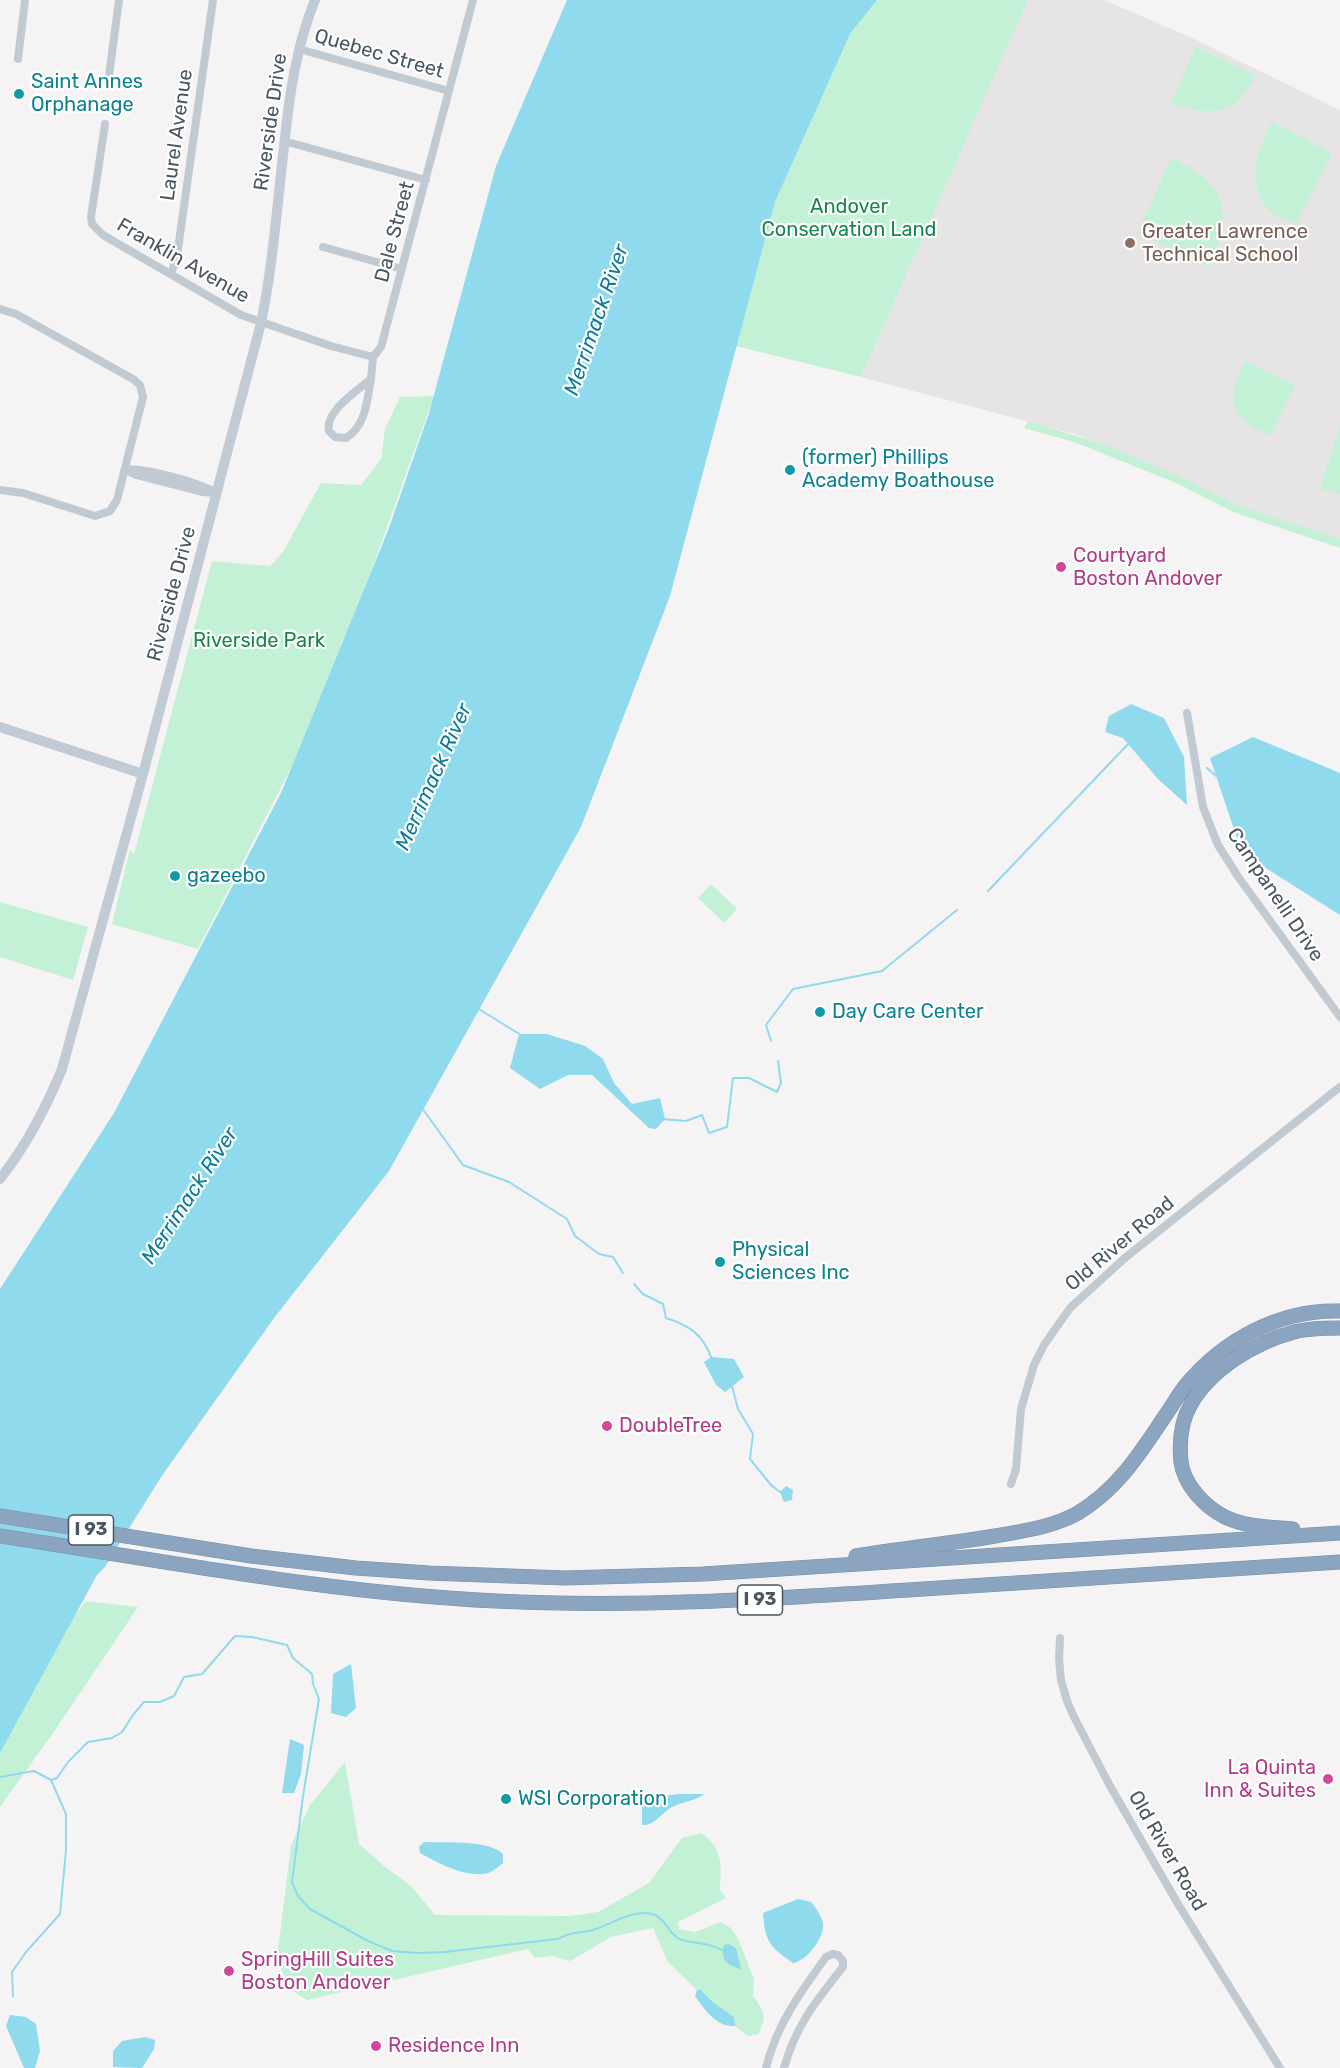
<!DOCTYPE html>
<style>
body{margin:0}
canvas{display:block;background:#f5f3f3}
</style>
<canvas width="1340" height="2068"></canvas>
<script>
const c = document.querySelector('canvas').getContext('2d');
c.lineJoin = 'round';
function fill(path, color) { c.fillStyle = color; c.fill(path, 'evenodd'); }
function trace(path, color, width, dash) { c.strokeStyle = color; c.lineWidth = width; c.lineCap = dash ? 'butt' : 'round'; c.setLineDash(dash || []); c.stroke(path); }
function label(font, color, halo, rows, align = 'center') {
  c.font = font + ' Rubik,sans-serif'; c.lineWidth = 4.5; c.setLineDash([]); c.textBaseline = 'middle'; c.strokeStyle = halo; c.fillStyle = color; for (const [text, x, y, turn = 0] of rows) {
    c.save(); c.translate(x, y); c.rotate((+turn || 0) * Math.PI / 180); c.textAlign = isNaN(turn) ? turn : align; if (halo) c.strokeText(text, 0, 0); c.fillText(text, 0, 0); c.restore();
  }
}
fill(new Path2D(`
 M1028,0H1104L1192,38L1340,110V539L1236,505L1179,476L1078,435L861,377Z`), '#e6e4e5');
fill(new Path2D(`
 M877,0H1028L861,377L736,346L775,202L850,34Z
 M1196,47L1255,75C1237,116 1210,117 1171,103Z
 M1272,121L1332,154L1296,224C1290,220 1280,218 1274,214C1243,190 1258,150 1272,121Z
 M1171,158C1228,184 1233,212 1210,267L1138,234Z
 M1245,361L1295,385L1270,435C1229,419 1225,400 1245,361Z
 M434,396L369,577L292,766L198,949L112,924L130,849L134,854L212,561L270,566L283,552L321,483L361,485L381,459L385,429L400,397Z
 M1028,421L1105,445L1179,476L1236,505L1340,539V548L1233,512L1176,483L1109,456L1074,442L1024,428Z
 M1340,427V494L1320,488Z
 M711,884L737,909L724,923L698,898Z
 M0,902L88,927L73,980L0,957Z
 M86,1601L138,1607L53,1733L0,1807V1724L9,1702Z
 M345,1762L359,1844L384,1866L411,1886L435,1915L570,1916L598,1912L649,1883L682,1838L701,1833C724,1849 721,1865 720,1890L726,1898L678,1922L679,1929L695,1932L720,1922L731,1928L738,1939L754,1979L753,1996C765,2012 767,2016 758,2034L748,2036L735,2026L734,2017L714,2003L701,1990H697L668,1962L653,1928L611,1937L570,1961L552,1956L535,1958L528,1949L307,2000L290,1989L277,1959L291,1845L310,1805Z`), '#c3f1d5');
fill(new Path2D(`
 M567,0H877L850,34L775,202L670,596L581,827L389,1171L274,1318L161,1477L105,1567L97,1575L0,1753V1289L114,1113L281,793L389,528L429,413L496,166Z
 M1131,704L1164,718L1184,757L1187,805L1158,779L1123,738L1105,732L1109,716Z
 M1253,737L1340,773V915L1242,853L1210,758Z
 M519,1034H547L585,1046L603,1059L614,1083L632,1104L660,1098L665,1119L656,1129L649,1128L592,1075H568L540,1089L510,1068Z
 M711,1357L734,1359L744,1377L725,1392L716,1385L704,1362Z
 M786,1486L793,1490L792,1500L784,1502L780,1492Z
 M351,1664L356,1708L346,1717L331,1713L333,1674Z
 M290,1739L304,1745L301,1774L294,1793H282Z
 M679,1794H704C696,1801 682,1802 672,1807C661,1813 655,1826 642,1825V1801L645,1798Z
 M424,1842C445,1843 487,1839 503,1854V1863C497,1868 490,1874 483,1874C462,1876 438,1863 420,1853L419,1847Z
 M798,1899L811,1902C816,1908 821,1915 823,1923C825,1937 807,1961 793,1963C770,1947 765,1942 763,1913Z
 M729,1944L736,1948L741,1969C728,1966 719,1959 724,1945Z
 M697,1990H701L714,2003L734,2017L735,2026C716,2027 705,2010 695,1996Z
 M10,2015L26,2017L36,2024L40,2051L35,2068H24L6,2026Z
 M145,2037L155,2040L154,2049L142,2068L113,2067V2051L122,2041Z`), '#90daee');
trace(new Path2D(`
 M1207,768L1216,776
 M988,891L1130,742
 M477,1008L521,1035
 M771,1041L766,1025L793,989L882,971L957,910
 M422,1108L463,1165L509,1182L567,1219L575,1236L599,1254L613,1257L623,1273
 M662,1119L686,1121L702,1115L709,1133L727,1127L733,1078H749L777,1092L781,1083L778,1061
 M634,1284L643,1294L663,1304L666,1318C689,1325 703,1335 711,1357
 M732,1386L738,1409L753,1434L750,1459L771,1485L780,1492
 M0,1777L34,1771L51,1780L57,1778L68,1762L88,1742L112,1738L122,1732L133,1715L144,1702H160L174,1696L184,1677L202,1674L235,1636L252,1637L287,1645L293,1658L312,1674L313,1684L319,1699L303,1796L292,1882L298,1896L310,1909L368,1941L392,1951L417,1953L445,1952L557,1939C562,1937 568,1934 574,1933C580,1932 587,1932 593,1930C609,1925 637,1907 655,1915C667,1920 669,1936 682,1940C697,1944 707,1942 722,1950
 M13,1996L12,1972L26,1952L60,1914L66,1850V1814L51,1780`), '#90daee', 2);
const highway = new Path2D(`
 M0,1516L251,1556L356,1568L429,1573L565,1578L703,1574L1340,1533
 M1293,1529C1270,1527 1246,1527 1225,1517C1205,1507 1184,1485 1181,1462C1179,1442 1181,1421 1191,1404C1211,1369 1256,1342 1294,1332C1309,1328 1325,1328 1340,1328
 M0,1536C165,1561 329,1593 496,1601C634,1608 771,1599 908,1590C1052,1581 1196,1572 1340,1562
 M856,1556C902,1548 949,1544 995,1536C1023,1531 1053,1527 1078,1513C1118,1489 1140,1453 1165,1416C1172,1406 1178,1395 1186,1385C1223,1340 1280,1309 1340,1311`);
trace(highway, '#7690ad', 15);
trace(new Path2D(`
 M299,49L449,91
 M18,59L25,0
 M109,76L119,0
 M105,124L91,217L92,224L103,235L241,315L331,346L373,357L381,347L473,0
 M284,141L426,180
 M323,247L402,269
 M171,274L177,256L213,0
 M0,309L16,314L133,379L140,385L143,397L117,500L110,511L95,516L23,493L0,490
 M371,379C367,400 366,426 346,438L335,437L329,431C324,412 358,390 371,379L373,357
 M125,469C150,469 195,481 217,493
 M126,470L136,475L202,492L216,493
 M1187,713L1203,807L1218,845L1239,878L1340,1017
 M1011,1484L1016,1469L1021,1409L1034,1365L1044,1345L1070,1308L1126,1257L1340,1087
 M1060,1638L1059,1659L1061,1680L1067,1701L1074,1717L1110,1786L1178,1904L1280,2068
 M766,2068C777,2024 800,1993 826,1957L833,1954L838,1955L843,1961V1967C816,2001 796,2025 784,2068`), '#c1cad2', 8);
trace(new Path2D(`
 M0,727L143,774
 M0,1179C26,1146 46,1108 62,1069L143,774L261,323C273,265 277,206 284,147C289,97 296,47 315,0`), '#c1cbd6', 10);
trace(highway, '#8ba5c1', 14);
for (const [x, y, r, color] of [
 [19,94,6,"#0f9aa8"],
 [1130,243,6,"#8d6e63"],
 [790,470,6,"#0f9aa8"],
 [1061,567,6,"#d1479c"],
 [175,876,6,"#0f9aa8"],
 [820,1012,6,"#0f9aa8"],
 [720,1262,6,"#0f9aa8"],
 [607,1426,6,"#d1479c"],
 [1328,1779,6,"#d1479c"],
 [506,1799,6,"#0f9aa8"],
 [229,1971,6,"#d1479c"],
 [376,2046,6,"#d1479c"]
]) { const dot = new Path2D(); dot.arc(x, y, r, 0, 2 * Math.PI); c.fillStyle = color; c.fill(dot); trace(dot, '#fff', 2); }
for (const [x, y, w] of [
 [91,1530,45],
 [760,1600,45]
]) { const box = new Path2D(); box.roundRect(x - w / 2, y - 15, w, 30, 4.5); c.fillStyle = '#fff'; c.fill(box); trace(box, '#4a5661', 1.5); }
label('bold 18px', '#4a5661', null, [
 ["I 93",91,1530],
 ["I 93",760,1600]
]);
label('20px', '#4a5661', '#fff', [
 ["Quebec Street",379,54,16],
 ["Riverside Drive",271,122,-82],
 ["Laurel Avenue",177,135,-82],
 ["Dale Street",395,232,-75],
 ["Franklin Avenue",183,261,30],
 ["Riverside Drive",172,594,-75],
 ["Campanelli Drive",1275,895,56],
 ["Old River Road",1120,1244,-40],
 ["Old River Road",1167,1851,60]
]);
label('20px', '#0d838f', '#fff', [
 ["Saint Annes",31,82],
 ["Orphanage",31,105],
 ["(former) Phillips",802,458],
 ["Academy Boathouse",802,481],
 ["gazeebo",187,876],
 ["Day Care Center",832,1012],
 ["Physical",732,1250],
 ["Sciences Inc",732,1273],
 ["WSI Corporation",518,1799]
], 'left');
label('20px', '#17864f', '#fff', [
 ["Andover",849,207],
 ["Conservation Land",849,230],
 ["Riverside Park",259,641]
]);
label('20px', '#785e54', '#fff', [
 ["Greater Lawrence",1142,232],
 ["Technical School",1142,255]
], 'left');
label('20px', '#b23c85', '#fff', [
 ["Courtyard",1073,556],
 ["Boston Andover",1073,579],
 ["DoubleTree",619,1426],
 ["La Quinta",1316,1768,"right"],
 ["Inn & Suites",1316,1791,"right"],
 ["SpringHill Suites",241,1960],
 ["Boston Andover",241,1983],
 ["Residence Inn",388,2046]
], 'left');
label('italic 21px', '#0c7c9b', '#fff', [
 ["Merrimack River",597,320,-71],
 ["Merrimack River",434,777,-66],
 ["Merrimack River",190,1196,-57]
]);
</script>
